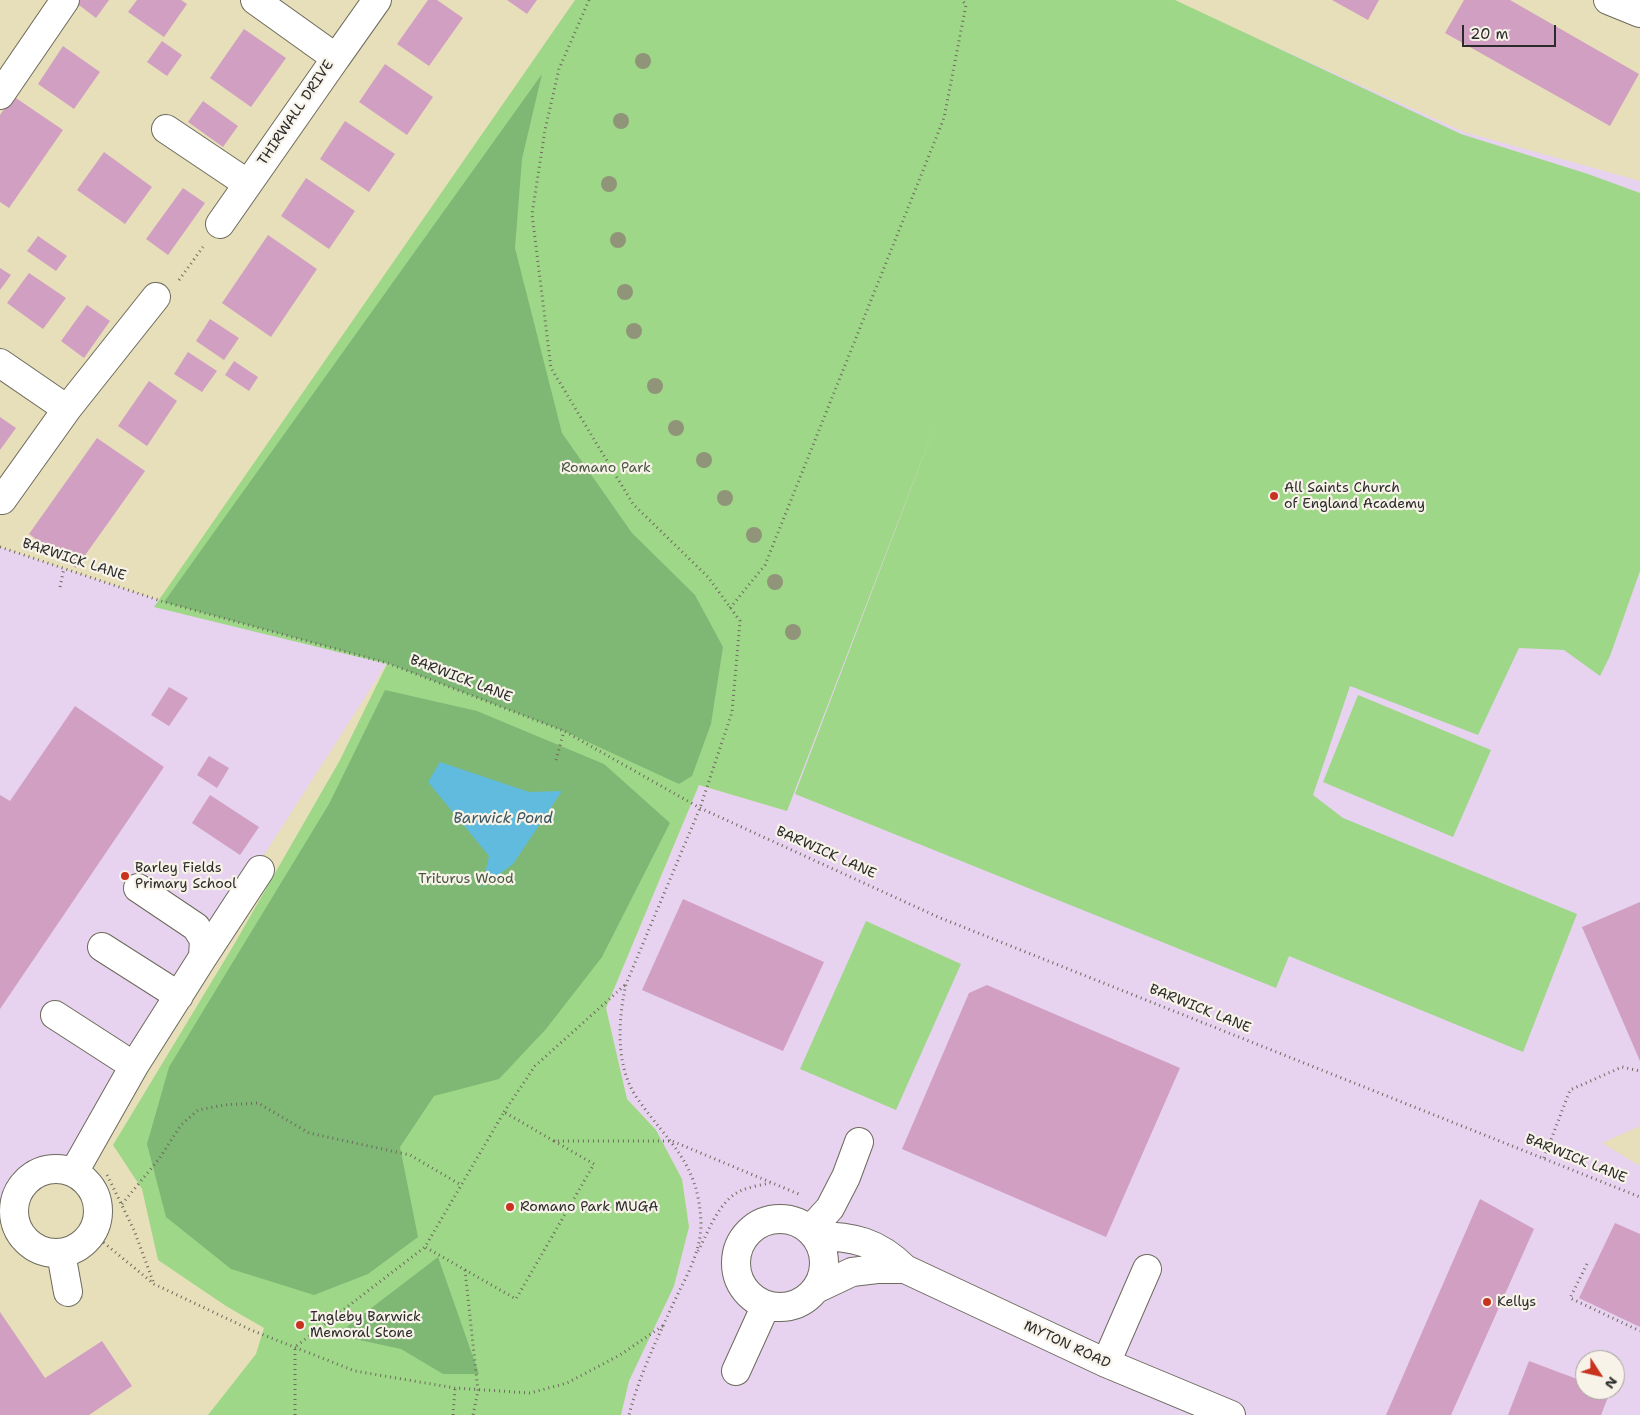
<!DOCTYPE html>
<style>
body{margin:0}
#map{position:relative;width:1640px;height:1415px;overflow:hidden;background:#e7dfb9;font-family:"Shantell Sans",sans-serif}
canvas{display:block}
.north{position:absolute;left:1575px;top:1350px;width:50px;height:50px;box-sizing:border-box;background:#f7f3e8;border:1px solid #a5a39c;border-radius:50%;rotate:125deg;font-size:14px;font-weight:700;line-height:20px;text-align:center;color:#2b2b2b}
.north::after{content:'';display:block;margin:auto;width:18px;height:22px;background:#c8321e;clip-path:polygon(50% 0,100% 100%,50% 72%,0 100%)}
.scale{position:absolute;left:1462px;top:25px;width:94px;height:22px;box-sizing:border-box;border:2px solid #2b2b2b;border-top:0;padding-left:6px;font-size:15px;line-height:18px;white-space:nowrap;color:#2b2b2b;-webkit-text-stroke:4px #f7f3e8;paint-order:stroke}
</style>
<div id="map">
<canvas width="1640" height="1415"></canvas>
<div class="north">N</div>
<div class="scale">20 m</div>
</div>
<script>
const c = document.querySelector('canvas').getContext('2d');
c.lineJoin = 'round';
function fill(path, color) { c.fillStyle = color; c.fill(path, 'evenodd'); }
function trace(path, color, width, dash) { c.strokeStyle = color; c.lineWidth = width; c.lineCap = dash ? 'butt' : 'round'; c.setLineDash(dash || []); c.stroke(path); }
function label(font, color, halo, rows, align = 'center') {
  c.font = font + ' "Shantell Sans",sans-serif'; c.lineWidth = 4.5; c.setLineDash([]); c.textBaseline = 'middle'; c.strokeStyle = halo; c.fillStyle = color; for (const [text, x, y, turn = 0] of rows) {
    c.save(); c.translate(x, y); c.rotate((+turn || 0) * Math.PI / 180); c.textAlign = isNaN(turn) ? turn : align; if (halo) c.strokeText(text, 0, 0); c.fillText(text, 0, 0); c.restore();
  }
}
fill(new Path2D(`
 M1098,0H1172L1464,132L1640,181V1126L1602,1143L1640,1166V1415H621L629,1381L689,1227L682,1179L656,1130L627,1099L606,1008L699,785L787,811ZM1585,1360H1615V1390H1585Z
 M0,547L164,602L387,663L114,1089L74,1172L52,1168L31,1177L14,1202L0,1200Z`), '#e7d2ef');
fill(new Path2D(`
 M575,0H1175L1461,134L1588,174L1640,193V571L1610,656L1600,676L1564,650L1519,648L1478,735L1350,686L1313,795L1343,818L1577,914L1523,1052L1289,956L1276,988L795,794L939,415L787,811L699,785L606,1008L627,1099L656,1130L682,1179L689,1227L674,1286L629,1381L621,1415H208L256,1354L264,1328L226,1306L158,1260L142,1189L113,1145L232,948L340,760L387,664L154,607Z
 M1358,695L1491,750L1453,837L1323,782Z
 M866,921L961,964L896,1110L800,1069Z`), '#9fd789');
fill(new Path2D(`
 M542,74L522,159L515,248L562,433L632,533L695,595L723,647L711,724L692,776L679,784L564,731L387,663L164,602Z
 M385,690L477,711L604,764L670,823L602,957L546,1029L499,1079L434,1096L400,1147L418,1237L368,1274L314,1295L231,1269L166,1217L147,1144L169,1067L329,804Z
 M438,1257L479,1374H443L401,1349L336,1335Z`), '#7fb875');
fill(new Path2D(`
 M440,762L529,792L562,791L513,864L482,887L489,856L428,782Z`), '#60bbde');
fill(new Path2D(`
 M76,0H109L96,18L75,2Z
 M137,0H181L187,4L164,37L128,12Z
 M428,0H437L463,18L429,66L397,44Z
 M507,0H537L527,14Z
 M1332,0H1379L1368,20Z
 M1464,0H1510L1639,74L1610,126L1445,33Z
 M244,29L286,58L251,107L210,78Z
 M162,41L182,55L167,76L147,62Z
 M63,46L100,72L74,109L38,84Z
 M385,64L433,97L407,135L359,102Z
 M13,96L63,130L9,208L0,202V115Z
 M203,101L238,126L223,147L188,122Z
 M345,121L395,154L369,192L320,159Z
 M104,152L152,187L125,224L77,190Z
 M306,178L355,211L329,249L281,216Z
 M183,188L205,203L168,255L146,239Z
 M268,235L317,269L271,337L222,303Z
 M38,236L67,256L56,271L27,251Z
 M0,268L11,275L0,290Z
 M29,273L66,298L43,329L7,303Z
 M87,305L110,321L84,358L61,341Z
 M210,319L239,338L224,360L196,341Z
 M188,352L217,371L202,392L174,374Z
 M234,361L258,377L249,391L225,375Z
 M149,381L177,401L147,446L118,426Z
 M0,417L16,428L0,450Z
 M97,438L145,471L76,568L29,534Z
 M169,687L188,698L169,726L151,715Z
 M75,706L164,767L0,1009V795L10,801Z
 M209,756L229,768L217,788L197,775Z
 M210,795L259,827L240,855L192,823Z
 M683,899L824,962L783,1051L642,990Z
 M1640,902V1061L1582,927Z
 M987,985L1180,1068L1106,1237L902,1149L969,993Z
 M1480,1199L1534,1229L1451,1415H1386Z
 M1615,1223L1640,1234V1327L1579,1298Z
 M0,1312L45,1378L102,1341L132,1386L89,1415H0Z
 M1529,1361L1585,1382V1390L1610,1392L1601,1415H1508Z`), '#d19fc2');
const minor = new Path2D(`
 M1608,0L1640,13
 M336,58L377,0
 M0,95L65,0
 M166,129L248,184
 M220,224L336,58L255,0
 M0,363L67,409L156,297
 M2,500L67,409
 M102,947L179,996
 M203,957L260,870
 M55,1015L134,1066
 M14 1211a42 42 0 1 1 84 0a42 42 0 1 1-84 0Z
 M74,1172L134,1066L203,957L204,940L196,927L138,888
 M736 1263a44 44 0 1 1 88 0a44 44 0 1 1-88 0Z
 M810,1230L830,1208L846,1177L859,1142
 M815,1236C853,1236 878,1242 905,1269L1106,1363L1231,1415
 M61,1253L68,1292
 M816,1289L852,1272L877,1269H905
 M1106,1363L1147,1269
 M736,1371L766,1305`);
trace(minor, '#6d6a5d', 30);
trace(new Path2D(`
 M589,0L559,69L545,130L532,214L551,368L633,504L708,577L740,621L732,712L700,808L626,984C618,1020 615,1066 637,1098C669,1144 699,1162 701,1224C701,1252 686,1277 674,1302C657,1339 639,1376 629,1415
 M179,280L203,247
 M0,547L164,602L387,663L564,731L700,808L938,917L1640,1197
 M60,587L64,568
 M730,608L765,565L944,118L966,5L962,0
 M556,760L564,731
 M504,1112L535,1066L625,985
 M554,1141L594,1164L516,1299L425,1247L504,1112L554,1141H672L801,1195
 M1544,1158L1570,1090L1622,1067L1640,1071
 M107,1175L134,1230L154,1284
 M122,1204L159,1159L181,1125L198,1110L224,1105L258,1103L309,1133L410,1155L461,1185
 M92,1233L154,1284L251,1330L355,1371L455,1388L530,1393L567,1383L620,1355L664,1325
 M698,1251C709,1231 718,1202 740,1191C749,1187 761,1185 770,1183
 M1587,1264L1570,1298L1640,1331
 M465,1270L478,1391L473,1415
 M295,1415V1347L425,1247
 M453,1415L455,1388`), '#6d6a5d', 3, [1, 4]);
trace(minor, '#fff', 28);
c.fillStyle = '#909478';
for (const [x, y] of [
 [643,61],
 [621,121],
 [609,184],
 [618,240],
 [625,292],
 [634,331],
 [655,386],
 [676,428],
 [704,460],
 [725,498],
 [754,535],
 [775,582],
 [793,632]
]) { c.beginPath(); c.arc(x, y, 8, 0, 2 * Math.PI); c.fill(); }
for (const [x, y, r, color] of [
 [1274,496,5,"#c8321e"],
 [125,876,5,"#c8321e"],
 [510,1207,5,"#c8321e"],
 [1487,1302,5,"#c8321e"],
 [300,1325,5,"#c8321e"]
]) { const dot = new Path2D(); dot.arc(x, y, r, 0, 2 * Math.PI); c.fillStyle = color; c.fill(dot); trace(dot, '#f7f3e8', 2); }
label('14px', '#2b2b2b', '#f7f3e8', [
 ["THIRWALL DRIVE",296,113,-56],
 ["BARWICK LANE",74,560,18],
 ["BARWICK LANE",461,679,21],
 ["BARWICK LANE",826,853,24],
 ["BARWICK LANE",1200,1009,22],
 ["BARWICK LANE",1576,1159,22],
 ["MYTON ROAD",1067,1345,25]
]);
label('14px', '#485642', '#f7f3e8', [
 ["Romano Park",606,468],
 ["Triturus Wood",466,879]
]);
label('14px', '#2b2b2b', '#f7f3e8', [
 ["All Saints Church",1284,488],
 ["of England Academy",1284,504],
 ["Barley Fields",135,868],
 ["Primary School",135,884],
 ["Romano Park MUGA",520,1207],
 ["Kellys",1497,1302],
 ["Ingleby Barwick",310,1317],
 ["Memoral Stone",310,1333]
], 'left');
label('italic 15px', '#3b5661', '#f7f3e8', [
 ["Barwick Pond",503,819]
]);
</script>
